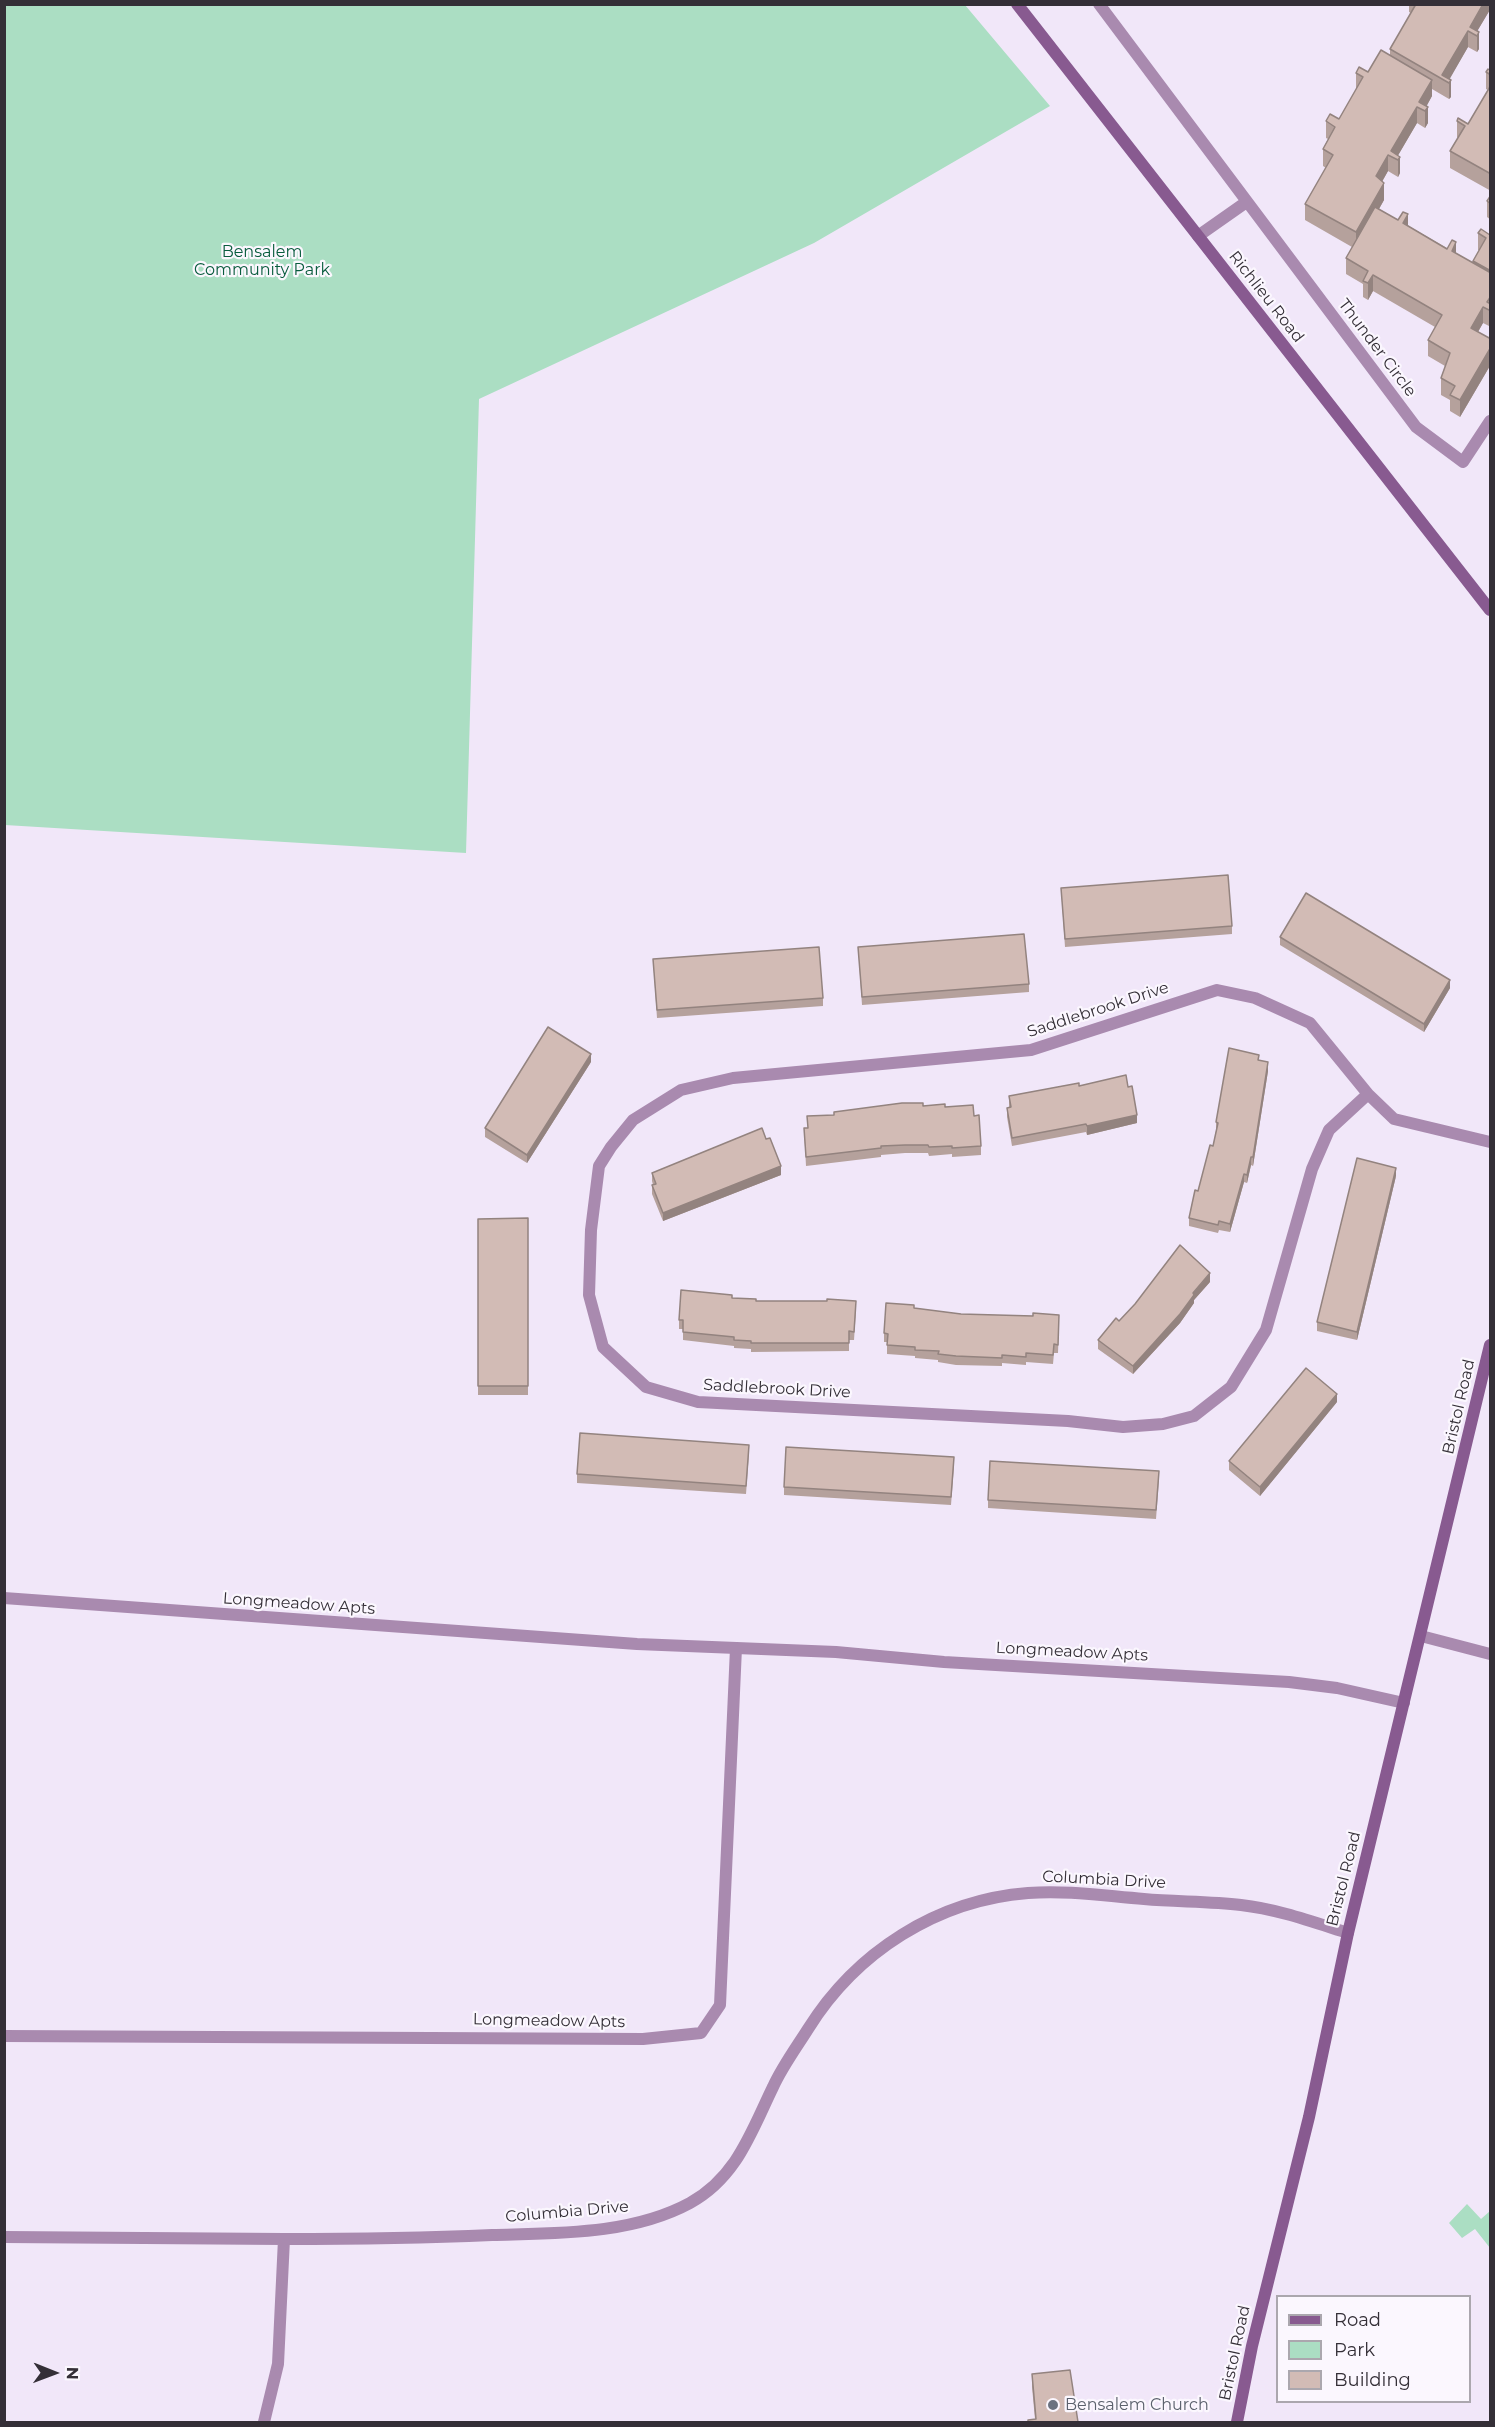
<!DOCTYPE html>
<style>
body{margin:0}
#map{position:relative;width:1495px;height:2427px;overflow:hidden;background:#f1e7f9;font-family:Montserrat,sans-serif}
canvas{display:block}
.frame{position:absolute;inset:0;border:6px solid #342f37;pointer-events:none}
.legend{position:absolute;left:1276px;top:2295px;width:195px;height:108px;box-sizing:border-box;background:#fbf7fe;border:2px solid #aba7ae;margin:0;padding:8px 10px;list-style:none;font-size:18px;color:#342f37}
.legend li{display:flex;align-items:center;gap:12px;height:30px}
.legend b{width:30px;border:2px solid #aba7ae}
.north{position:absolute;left:24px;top:2343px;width:60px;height:60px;-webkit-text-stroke:4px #fbf7fe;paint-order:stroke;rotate:91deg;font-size:16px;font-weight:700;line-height:24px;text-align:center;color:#342f37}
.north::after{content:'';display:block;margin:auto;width:21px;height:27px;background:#342f37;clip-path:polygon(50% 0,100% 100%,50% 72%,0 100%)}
</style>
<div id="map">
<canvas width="1495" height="2427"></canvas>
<div class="frame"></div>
<ul class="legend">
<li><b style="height:8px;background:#885a90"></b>Road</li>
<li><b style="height:16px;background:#abdec3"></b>Park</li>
<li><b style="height:16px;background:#d2bbb5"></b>Building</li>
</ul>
<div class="north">N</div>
</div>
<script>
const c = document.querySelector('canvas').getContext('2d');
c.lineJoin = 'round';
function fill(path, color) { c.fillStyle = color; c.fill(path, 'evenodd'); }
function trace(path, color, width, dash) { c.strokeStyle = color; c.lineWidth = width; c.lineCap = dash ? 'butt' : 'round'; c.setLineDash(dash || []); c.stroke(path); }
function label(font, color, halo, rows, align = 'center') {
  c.font = font + ' Montserrat,sans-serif'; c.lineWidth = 4.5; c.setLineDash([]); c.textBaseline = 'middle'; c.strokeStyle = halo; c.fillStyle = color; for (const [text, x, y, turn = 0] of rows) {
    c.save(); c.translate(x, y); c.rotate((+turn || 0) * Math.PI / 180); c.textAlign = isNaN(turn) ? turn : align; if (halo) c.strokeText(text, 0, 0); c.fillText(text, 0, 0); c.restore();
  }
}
fill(new Path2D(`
 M4,5H965L1050,106L814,243L479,399L466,853L5,825Z
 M1467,2204L1481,2219L1490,2211V2248L1475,2229L1462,2238L1449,2223Z`), '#abdec3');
trace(new Path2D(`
 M1099,4L1416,427L1463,462L1490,421
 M1198,236L1245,203
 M1368,1094L1329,1130L1312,1169L1266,1330L1231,1387L1194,1416L1163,1424L1123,1427L1068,1421L698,1402L646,1387L603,1347L589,1295L591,1230L599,1166L611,1147L633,1120L681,1090L733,1078L1031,1050L1217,990L1255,998L1310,1023L1368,1094L1394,1119L1490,1142
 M4,1598L637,1644L836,1652L944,1662L1289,1682L1337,1688L1404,1703
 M1421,1636L1490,1654
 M4,2036L643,2039L701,2033L720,2005L736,1648
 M4,2237L284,2239L278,2364L264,2422
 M284,2239C354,2239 423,2238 492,2235C557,2233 631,2235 690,2203C737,2177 751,2132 773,2087C782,2067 796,2048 808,2029C856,1952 937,1900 1028,1893C1067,1890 1105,1896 1144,1899C1176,1902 1209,1901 1241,1905C1277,1909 1313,1922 1348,1933`), '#a98aaf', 12);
trace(new Path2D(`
 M1017,4L1490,610
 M1237,2422L1252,2346L1309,2117L1348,1933L1490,1345`), '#885a90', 12);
fill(new Path2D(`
 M1409,4H1491V8L1477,31L1479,49L1477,52L1468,47L1449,79L1451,97L1449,99L1432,89V96L1426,106L1428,123L1425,128L1417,123L1398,155L1400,173L1398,177L1388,171L1382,182L1384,200L1379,209L1473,263V261L1479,250H1478V233L1490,235L1491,233V327L1483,323L1478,332L1491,339V364L1460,417L1450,411V400L1441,395V378L1445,366L1428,356V340L1435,327L1373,291L1368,300L1363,297V284L1346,274V258L1352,247L1305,220V204L1326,168L1323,166V149L1328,139L1326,138V121L1339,119L1356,90V73L1368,72L1390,55V49L1411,13L1409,12Z
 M1491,71V191L1450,168V151L1458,138L1457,137V121L1468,124L1488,90L1486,89V72Z
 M1491,195V220L1487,217V201Z
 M1061,888L1232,926V934L1065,947Z
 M1280,937L1450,988L1424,1032L1280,945Z
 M858,947L1029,984V992L862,1005Z
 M653,959L823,998V1006L657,1018Z
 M1259,1060L1268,1071L1253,1166L1251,1165L1247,1183L1244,1182L1230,1232L1219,1230L1218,1233L1189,1226V1218L1213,1146L1216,1131V1122Z
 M591,1062L527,1163L485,1137V1128Z
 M1079,1086L1137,1123L1087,1135L1086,1132L1012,1146L1007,1117V1108H1009V1096Z
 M923,1106L945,1107L974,1116L981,1146V1155L952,1157V1154L929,1156L928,1153H905L881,1155V1157L806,1166L804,1128H808L834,1115Z
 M652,1173L781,1175L663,1221L652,1194V1185H653L652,1181Z
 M1396,1176L1357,1340L1317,1331V1322Z
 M528,1218V1395H478V1219Z
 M1210,1282L1194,1300V1303L1180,1323L1133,1374L1098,1349V1340L1119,1321Z
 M732,1298L756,1301L856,1310L854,1340H849V1351L751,1352V1349L734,1348V1346L683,1340V1329H679V1320Z
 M914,1308L961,1314L1059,1324L1058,1353H1054L1053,1364L1026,1362V1365L1002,1363V1366L956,1365L938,1362V1360L915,1358V1356L887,1354V1342H884V1333Z
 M1337,1402L1260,1496L1229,1470V1461Z
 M749,1453L746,1494L577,1483V1474Z
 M954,1466L951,1505L784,1495V1487Z
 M1159,1479L1156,1519L988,1508V1500Z
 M1032,2374L1078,2422L1035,2419L1032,2387Z`), '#b5a19c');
fill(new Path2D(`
 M1483,4H1491V8L1475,35L1470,27Z
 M1468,31V47L1448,82L1442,75Z
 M1479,32V49L1477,52V36Z
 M1432,80V96L1424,111L1419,102Z
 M1451,80V97L1449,99V83Z
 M1417,107V123L1396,159L1391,151Z
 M1428,107V123L1425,128V111Z
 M1388,155V171L1376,192V176Z
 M1400,157V173L1398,177V160Z
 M1384,183V200L1356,249V232Z
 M1408,214V231L1403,223Z
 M1456,242V259L1452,251Z
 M1373,275V291L1368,300V283Z
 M1483,307V323L1471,344V328Z
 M1491,347V364L1460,417V400Z
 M1450,980V988L1424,1032V1024Z
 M591,1054V1062L527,1163V1155Z
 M1268,1062V1071L1253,1166V1157Z
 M1137,1115V1123L1087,1135V1126Z
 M1251,1157V1165L1247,1183V1175Z
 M781,1166V1175L663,1221V1213Z
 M1396,1168V1176L1357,1340V1332Z
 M1244,1174V1182L1230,1232V1224Z
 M1210,1273V1282L1194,1300V1303L1180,1323L1133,1374V1366Z
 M1337,1394V1402L1260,1496V1487Z`), '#93837f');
const building = new Path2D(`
 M1416,4H1483L1470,27L1479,32L1477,36L1468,31L1442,75L1451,80L1449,83L1390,49Z
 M1381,50L1432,80L1419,102L1428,107L1425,111L1417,107L1391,151L1400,157L1398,160L1388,155L1376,176L1384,183L1356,232L1305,204L1333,155L1323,149L1335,127L1326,121L1330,114L1339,119L1363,77L1356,73L1359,67L1368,72Z
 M1488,69L1491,71V75L1486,72Z
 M1491,85V174L1450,151L1465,126L1457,121L1458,118L1468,124Z
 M1491,195V204L1487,201Z
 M1375,207L1398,220L1403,212L1408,214L1403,223L1447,249L1452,240L1456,242L1452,251L1491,273V296L1487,302L1491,304V311L1483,307L1471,328L1491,339V347L1460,400L1450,395L1455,386L1441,378L1450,353L1428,340L1442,315L1373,275L1368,283L1363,281L1368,271L1346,258Z
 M1481,229L1490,235L1491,233V271L1473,261L1486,238L1478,233Z
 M1228,875L1232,926L1065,939L1061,888Z
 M1306,893L1450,980L1424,1024L1280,937Z
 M1024,934L1029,984L862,997L858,947Z
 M819,947L823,998L657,1010L653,959Z
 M548,1027L591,1054L527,1155L485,1128Z
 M1229,1048L1259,1055L1258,1060L1268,1062L1253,1157H1251L1247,1175L1244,1174L1230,1224L1219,1221L1218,1225L1189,1218L1195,1190L1198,1191L1210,1145L1213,1146L1218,1123L1216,1122Z
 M1126,1075L1128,1087L1132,1086L1137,1115L1087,1126L1086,1124L1012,1138L1007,1108L1011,1107L1009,1096L1079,1083V1086Z
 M902,1103H923V1106L945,1104V1107L973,1105L974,1116L979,1115L981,1146L952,1148V1146L929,1147L928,1145H905L881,1146V1148L806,1157L804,1128H808L807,1116L834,1115V1112Z
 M762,1128L766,1139L770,1138L781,1166L663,1213L652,1185L656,1184L652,1173Z
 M1357,1158L1396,1168L1357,1332L1317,1322Z
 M528,1218V1386H478V1219Z
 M1180,1245L1210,1273L1193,1293L1194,1295L1180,1314L1133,1366L1098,1340L1116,1318L1119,1321L1135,1304Z
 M681,1290L732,1295V1298L756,1299V1301H827V1299L856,1301L854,1332L849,1331V1343H751V1341L734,1340V1337L683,1332V1320H679Z
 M886,1303L914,1305V1308L961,1314L1033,1316V1313L1059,1315L1058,1345L1054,1344L1053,1355L1026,1353V1357L1002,1355V1358L956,1356L938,1354L939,1351L915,1350V1347L887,1345L888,1334L884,1333Z
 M1306,1368L1337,1394L1260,1487L1229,1461Z
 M580,1433L749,1445L746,1486L577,1474Z
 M786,1447L954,1457L951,1497L784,1487Z
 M990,1461L1159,1471L1156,1510L988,1500Z
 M1070,2370L1078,2422H1028V2420L1036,2419L1032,2374Z`);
fill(building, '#d2bbb5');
trace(building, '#93837f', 1.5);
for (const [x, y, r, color] of [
 [1053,2405,6,"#6b7280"]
]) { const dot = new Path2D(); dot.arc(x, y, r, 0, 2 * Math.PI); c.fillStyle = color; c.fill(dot); trace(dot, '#fbf7fe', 2); }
label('16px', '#085c3d', '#fbf7fe', [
 ["Bensalem",262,252],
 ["Community Park",262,270]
]);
label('16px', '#342f37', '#fbf7fe', [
 ["Richlieu Road",1266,297,52],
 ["Thunder Circle",1377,348,53],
 ["Saddlebrook Drive",1098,1010,-18],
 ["Saddlebrook Drive",777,1389,3],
 ["Bristol Road",1459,1407,-77],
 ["Longmeadow Apts",299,1604,4],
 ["Longmeadow Apts",1072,1652,3],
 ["Bristol Road",1344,1879,-76],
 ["Columbia Drive",1104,1880,3],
 ["Longmeadow Apts",549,2021,1],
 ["Columbia Drive",567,2212,-5],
 ["Bristol Road",1235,2353,-78]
]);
label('16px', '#5b616d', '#fbf7fe', [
 ["Bensalem Church",1065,2405]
], 'left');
</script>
